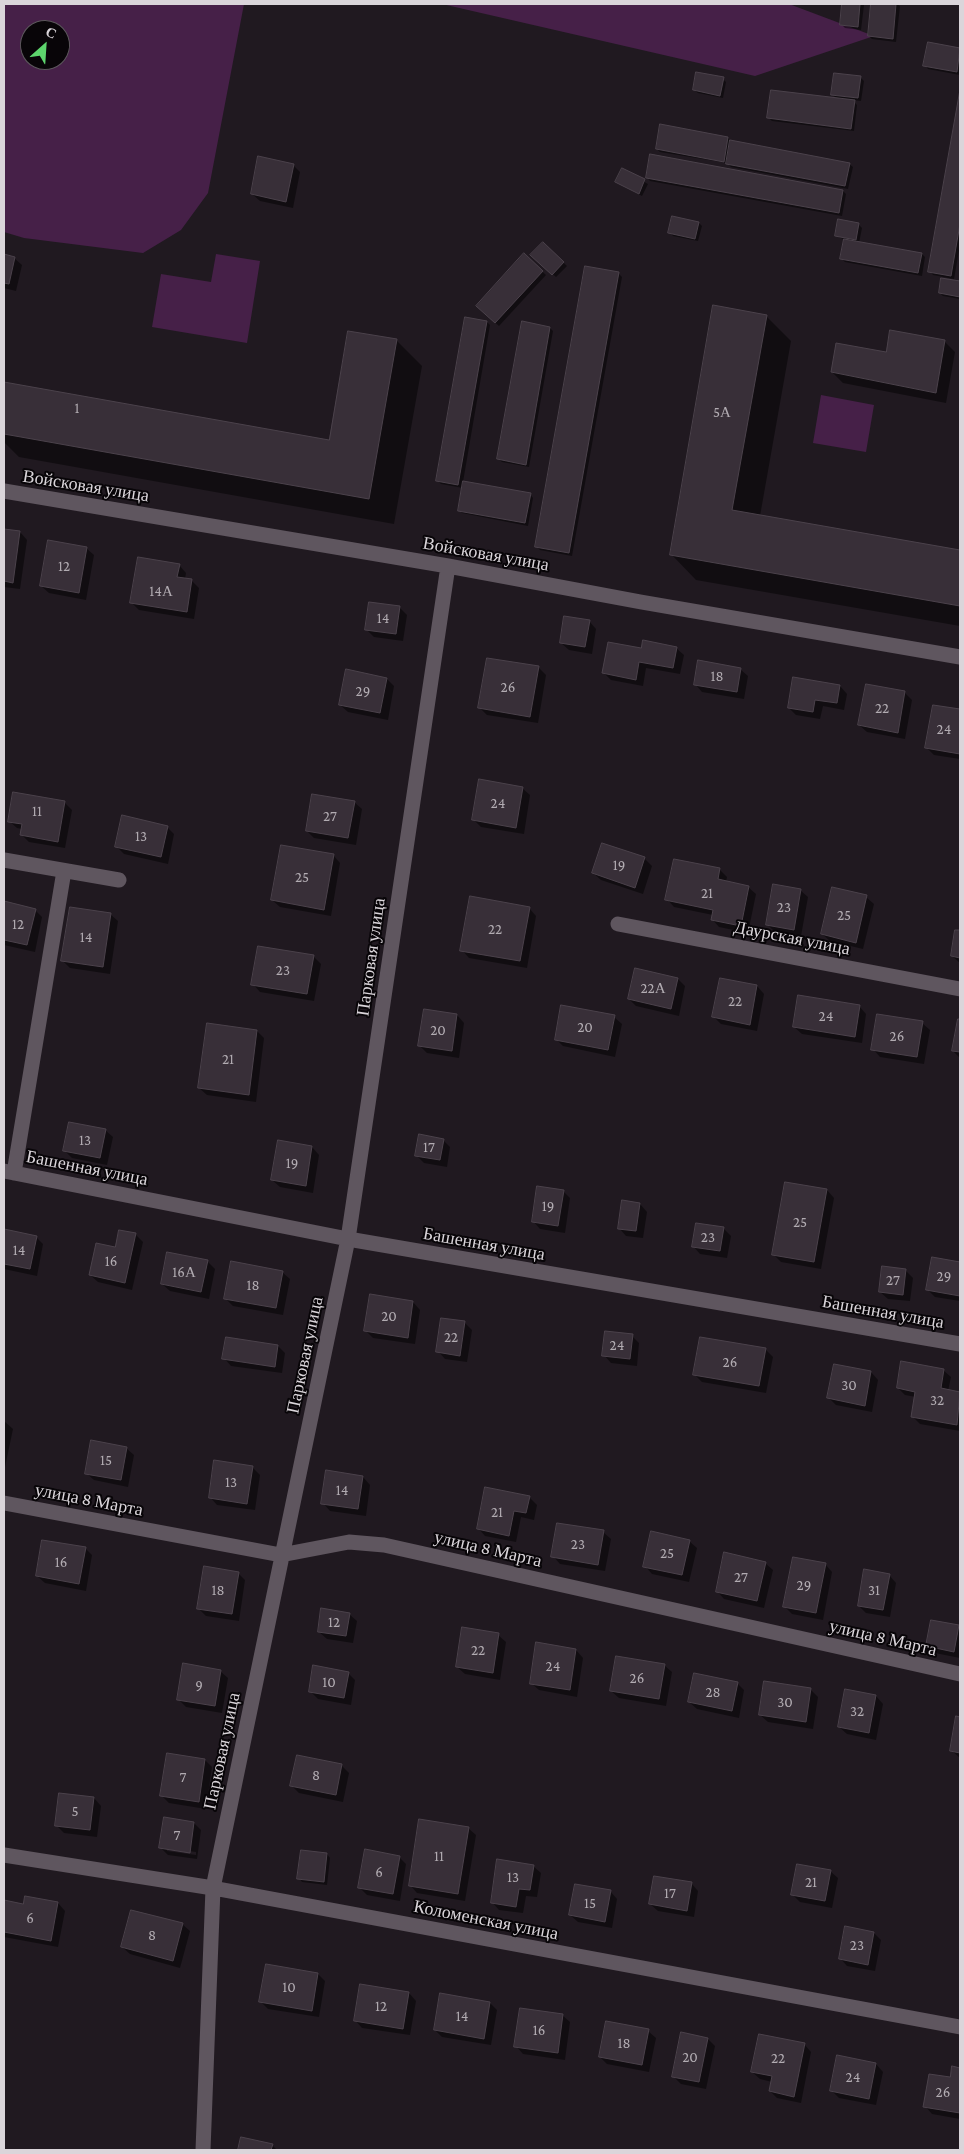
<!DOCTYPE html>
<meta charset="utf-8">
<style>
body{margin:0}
#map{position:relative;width:964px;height:2154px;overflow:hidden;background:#201920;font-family:"Crimson Pro",serif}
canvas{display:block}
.frame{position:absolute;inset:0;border:5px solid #dad5da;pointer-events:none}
.north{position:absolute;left:20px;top:20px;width:50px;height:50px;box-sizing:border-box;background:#080508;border:1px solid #5c585c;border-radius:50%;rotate:26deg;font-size:14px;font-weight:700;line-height:20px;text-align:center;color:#dad5da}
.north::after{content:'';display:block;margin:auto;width:18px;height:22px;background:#5dd56d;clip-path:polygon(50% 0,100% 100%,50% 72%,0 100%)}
</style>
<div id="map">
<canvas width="964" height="2154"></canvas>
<div class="frame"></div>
<div class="north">С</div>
</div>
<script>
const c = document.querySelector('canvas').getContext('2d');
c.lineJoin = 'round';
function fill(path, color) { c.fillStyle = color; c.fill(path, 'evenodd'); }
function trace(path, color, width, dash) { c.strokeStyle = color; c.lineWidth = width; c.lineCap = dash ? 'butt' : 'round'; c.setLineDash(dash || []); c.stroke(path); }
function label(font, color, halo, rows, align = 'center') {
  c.font = font + ' "Crimson Pro",serif'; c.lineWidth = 4; c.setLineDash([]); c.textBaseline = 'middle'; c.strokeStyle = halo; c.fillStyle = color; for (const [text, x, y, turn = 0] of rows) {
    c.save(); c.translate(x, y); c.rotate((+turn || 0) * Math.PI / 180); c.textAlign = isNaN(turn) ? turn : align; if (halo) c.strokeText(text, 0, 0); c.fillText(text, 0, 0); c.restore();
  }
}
fill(new Path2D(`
 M4,4H244L208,193L181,230L143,253L24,238L4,232ZM30,30H60V60H30Z
 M442,4H789L874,36L755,76Z
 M216,254L260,261L247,343L152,327L161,274L211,282Z
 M821,395L874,405L866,452L813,443Z`), '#462048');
fill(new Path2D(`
 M843,4L864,5L861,30L845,28L841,24Z
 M872,4H897L900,6L896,42L872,39L869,36Z
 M929,44L960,50V75L928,69L925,65Z
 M861,78L864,81L861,101L852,100L857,105L854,131L772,121L769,118L837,99L832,94Z
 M723,79L726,82L723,98L698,93L694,90Z
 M960,97V245L954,279L933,275L930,271Z
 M728,138L731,141L849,164L853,167L848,189L731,167L727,163L660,152L657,149Z
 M651,156L843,191L846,194L842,216L650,181L647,177Z
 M293,165L300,172L293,208L260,201L252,194Z
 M622,170L648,184L642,196L616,182Z
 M699,223L702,226L698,241L673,236L670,232Z
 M858,224L862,228L859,243L922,254L925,257L922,276L845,262L842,259L845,240L837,236Z
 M543,243L567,266L556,277L532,255Z
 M4,255L14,258L22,265L16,291L4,288Z
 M524,255L546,275L499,326L477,306Z
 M586,268L619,274L622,277L572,556L540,550L536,546Z
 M942,279L960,282V299L943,296L940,293Z
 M766,316L791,341L760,516L960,551V626L696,580L671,554Z
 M487,322L490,325L463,482L530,494L533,498L528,526L462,513L459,510L463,488L441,484L438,481Z
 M550,328L553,331L529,467L502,462L499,459Z
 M397,341L422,366L394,524L19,457L4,442V384L330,441Z
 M944,341L955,352L946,403L843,383L832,372Z
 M4,530L20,532L27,540L20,589L4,587Z
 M86,548L94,555L86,600L49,593L41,586Z
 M179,565L186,573L185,579L192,581L199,588L194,619L139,610L132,603Z
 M399,607L407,615L403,641L374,637L367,630Z
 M589,621L596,629L592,654L569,650L561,643Z
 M676,648L684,655L680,674L646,668L643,686L611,680L604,673L642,650Z
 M538,667L546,675L538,723L487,715L480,708Z
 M740,669L748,676L744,699L702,692L695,684Z
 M347,671L387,679L394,686L388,720L348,712L340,705Z
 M840,686L847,694L844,710L823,706L820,719L796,715L789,708Z
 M867,686L905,693L912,700L905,739L867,732L859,725Z
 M934,706L960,711V759L934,755L927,748Z
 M522,788L530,795L524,834L481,827L474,820Z
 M354,802L362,809L356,845L314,838L307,831Z
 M65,803L72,810L65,848L29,842L22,835V829L17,828L9,821Z
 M167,827L174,834L168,864L124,854L116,846Z
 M603,844L645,859L652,866L643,894L601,880L593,873Z
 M333,855L340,863L331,916L280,907L272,900Z
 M719,869L727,877L726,882L748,887L756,894L748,933L719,927L712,919L713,915L674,907L667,899Z
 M800,890L808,897L801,936L775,932L768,925Z
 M866,897L874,904L863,949L830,941L822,934Z
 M4,903L35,910L42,917L35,952L4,945Z
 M529,908L536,916L527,968L469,958L462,950Z
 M110,914L118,921L110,974L70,968L63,961Z
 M956,931L960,932V963L952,956Z
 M313,956L321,964L314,1001L260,992L253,984Z
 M678,979L685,986L679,1016L636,1006L629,999Z
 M721,979L757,986L764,994L757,1031L721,1024L714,1017Z
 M859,1006L866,1014L862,1043L802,1034L794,1027Z
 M425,1010L457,1015L464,1023L459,1058L427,1053L420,1046Z
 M614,1017L622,1024L615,1057L563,1046L556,1039Z
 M959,1020L960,1021V1058L953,1051Z
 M922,1023L930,1030L924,1064L880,1057L873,1049Z
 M257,1031L264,1038L256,1102L207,1095L199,1088Z
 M105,1130L113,1137L107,1165L72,1158L65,1151Z
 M443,1140L450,1147L447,1167L424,1163L416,1155Z
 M312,1147L319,1155L313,1193L280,1187L272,1180Z
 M827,1190L834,1198L821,1269L781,1262L773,1254Z
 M563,1191L570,1198L565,1233L540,1229L533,1221Z
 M640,1204L647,1212L643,1238L626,1236L619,1228Z
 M723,1228L731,1236L727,1258L700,1254L693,1246Z
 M4,1230L36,1237L43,1244L37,1276L4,1269Z
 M135,1234L143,1242L132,1290L98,1282L90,1275L116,1248Z
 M933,1259L960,1263V1301L935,1297L928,1290Z
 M207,1261L215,1269L209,1299L170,1291L162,1284Z
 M905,1270L913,1278L910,1301L888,1299L880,1292Z
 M282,1272L290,1279L283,1315L233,1306L226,1299Z
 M413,1302L420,1310L415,1344L373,1338L365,1330Z
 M465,1323L472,1330L467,1362L445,1359L438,1351Z
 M632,1336L639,1343L637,1366L611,1363L604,1355Z
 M278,1346L285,1353L282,1373L231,1366L224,1358Z
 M765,1349L773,1357L766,1393L702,1382L695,1375Z
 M943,1370L951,1377L948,1391L960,1393V1431L920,1424L912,1416L916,1397L905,1395L898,1388Z
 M871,1372L878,1380L872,1412L836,1405L829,1398Z
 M4,1421L13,1429L5,1467L4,1466Z
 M126,1448L134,1455L128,1487L94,1480L86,1473Z
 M252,1467L260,1475L255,1510L217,1505L210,1497Z
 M363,1477L370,1485L366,1516L330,1511L323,1503Z
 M529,1497L537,1505L534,1520L521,1517L516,1542L485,1536L478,1528Z
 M603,1532L611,1539L605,1571L560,1564L553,1556Z
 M689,1541L697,1548L689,1582L652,1574L645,1566Z
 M85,1548L92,1555L86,1591L45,1583L37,1576Z
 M765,1563L773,1570L764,1608L724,1599L717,1591Z
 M825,1564L832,1572L823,1620L792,1614L784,1606Z
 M238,1573L245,1580L239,1621L206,1616L199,1609Z
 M889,1575L896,1583L890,1617L866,1613L859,1606Z
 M349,1614L357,1621L353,1643L327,1639L319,1632Z
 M932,1621L960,1628V1658L935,1653L928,1646Z
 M498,1635L506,1642L500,1680L465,1674L457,1667Z
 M576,1650L583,1658L577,1697L539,1690L531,1683Z
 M664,1665L672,1672L666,1706L619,1698L611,1691Z
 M220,1671L228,1678L222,1713L186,1707L178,1699Z
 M348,1673L355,1680L351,1705L318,1699L310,1691Z
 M737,1683L744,1690L739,1718L697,1709L689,1702Z
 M810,1689L818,1697L813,1729L768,1722L760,1715Z
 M876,1696L883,1704L876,1740L847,1734L839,1727Z
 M957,1718H960V1758L952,1751Z
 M205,1760L212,1767L206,1809L169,1803L162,1796Z
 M341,1765L349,1773L343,1802L299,1793L292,1786Z
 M94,1798L101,1806L97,1837L64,1833L56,1825Z
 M194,1823L201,1830L197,1859L168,1855L161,1848ZM167,1848L196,1852V1855L167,1851Z
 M468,1828L476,1835L465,1901L417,1893L410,1885Z
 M302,1851L327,1854L330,1858L327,1885L302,1882L299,1878Z
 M399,1857L406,1864L400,1901L367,1895L359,1887Z
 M533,1866L541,1873L537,1897L526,1896L523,1913L499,1910L492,1902Z
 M830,1871L838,1878L832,1908L800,1902L793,1895Z
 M691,1883L698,1891L694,1917L658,1911L650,1904Z
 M610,1891L617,1899L612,1928L578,1922L570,1915Z
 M26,1897L58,1903L65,1911L58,1947L4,1937V1902L24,1905Z
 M182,1924L190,1931L180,1968L130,1954L122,1947Z
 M874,1933L881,1940L875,1971L847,1966L840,1958Z
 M318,1974L325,1981L319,2017L268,2009L260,2001Z
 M409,1993L416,2001L410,2035L362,2028L355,2020Z
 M490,2003L497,2010L491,2045L442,2037L435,2030Z
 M562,2015L570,2022L565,2060L523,2054L516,2046Z
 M648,2031L656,2038L649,2072L607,2064L600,2057Z
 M682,2034L708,2039L715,2046L706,2089L681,2084L674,2077Z
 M804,2044L811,2052L801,2103L777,2098L770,2091L772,2082L760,2079L752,2072Z
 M876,2064L883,2072L876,2105L839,2098L831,2090Z
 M953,2068L960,2069V2119L932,2114L925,2106L951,2079Z
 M242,2139L272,2145L277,2150H239Z`), '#0007');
const building = new Path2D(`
 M842,4H860L858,27L840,25Z
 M871,4H896L893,39L868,36Z
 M928,42L960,48L957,72L923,66Z
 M696,72L724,77L720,96L693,90Z
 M834,73L861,76L858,98L831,95Z
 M771,90L855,100L851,129L767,118Z
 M960,90V224L951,276L928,272Z
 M660,124L728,137L724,162L656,149Z
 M730,140L850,163L845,186L726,164Z
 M650,154L843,190L839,213L646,178Z
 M258,156L294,164L286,202L251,194Z
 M622,168L645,179L639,194L615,182Z
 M672,216L699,222L695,239L668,233Z
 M838,219L859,223L856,240L835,236Z
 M844,239L922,253L918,273L840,259Z
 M543,242L564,262L552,275L530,255Z
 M524,253L543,271L495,323L476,306Z
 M4,254L15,257L9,284L4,283Z
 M585,266L619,272L569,553L535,547Z
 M941,278L960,281V297L939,293Z
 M713,305L767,315L732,510L960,550V606L670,555Z
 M465,317L487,321L458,485L436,481Z
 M522,321L550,327L526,465L497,459Z
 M890,330L945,340L936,393L831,372L836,343L886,352Z
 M348,331L397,339L369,499L4,434V382L329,440Z
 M463,481L531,493L525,523L458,511Z
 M4,529L20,531L13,583L4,581Z
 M48,540L87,547L79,593L40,586Z
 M138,557L180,564L177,577L192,579L187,612L130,603Z
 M369,602L400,606L396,634L365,630Z
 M564,616L590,620L585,647L560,643Z
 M643,640L677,647L673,668L639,662L636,680L602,673L608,642L641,648Z
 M487,658L539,666L530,717L478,708Z
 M698,660L741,668L737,692L694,685Z
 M346,669L387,678L380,713L339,705Z
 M793,677L840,685L837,703L815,700L813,712L788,708Z
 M866,684L905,691L898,733L858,725Z
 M933,705L960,709V754L925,748Z
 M479,779L523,787L516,828L472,820Z
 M13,792L65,801L58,842L20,835L22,824L8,822Z
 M312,794L355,801L348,838L306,831Z
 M122,815L168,826L161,857L115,847Z
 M602,843L645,857L635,888L592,873Z
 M281,845L334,854L324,910L271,900Z
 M674,859L720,868L718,879L749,886L741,926L711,920L713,910L665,900Z
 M773,884L801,889L794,930L766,925Z
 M832,887L867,895L856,943L821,934Z
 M470,896L530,907L520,961L460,951Z
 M4,901L36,909L27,945L4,940Z
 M70,907L111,913L103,967L61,961Z
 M955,930H960V958L951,956Z
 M258,946L314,955L307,994L251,985Z
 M635,968L678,978L671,1009L628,999Z
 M720,978L757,985L750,1025L712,1017Z
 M798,995L860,1005L855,1037L793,1027Z
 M561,1005L615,1015L608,1050L555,1040Z
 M424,1009L457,1014L452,1051L418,1046Z
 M877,1014L923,1021L917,1057L871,1050Z
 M958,1019H960V1052L952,1051Z
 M207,1023L257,1030L249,1095L198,1088Z
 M69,1122L106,1129L100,1158L63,1151Z
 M419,1134L444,1139L440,1160L415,1156Z
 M278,1140L312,1146L306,1186L271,1180Z
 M785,1182L827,1189L814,1262L772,1255Z
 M537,1186L564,1190L558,1226L532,1222Z
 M622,1200L640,1203L636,1231L618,1229Z
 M696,1223L724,1227L720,1251L692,1247Z
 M4,1229L37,1236L30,1269L4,1264Z
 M119,1230L136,1233L125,1283L89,1275L96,1243L115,1247Z
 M167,1252L208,1260L201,1292L161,1284Z
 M932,1257L960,1262V1296L926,1290Z
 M231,1261L283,1271L276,1308L224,1299Z
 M882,1266L906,1269L903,1295L879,1292Z
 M370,1294L413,1301L408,1338L364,1331Z
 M441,1318L465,1321L460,1356L436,1352Z
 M605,1331L633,1334L630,1359L602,1356Z
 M226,1337L278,1345L275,1367L222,1359Z
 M700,1337L766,1348L759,1386L693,1375Z
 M901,1361L944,1369L941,1388L960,1392L957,1425L911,1417L915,1392L897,1388Z
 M834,1364L871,1371L865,1406L827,1398Z
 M91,1440L127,1447L121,1480L85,1474Z
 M214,1460L253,1466L247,1504L209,1498Z
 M326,1470L363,1476L358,1509L321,1504Z
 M485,1487L530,1496L526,1513L514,1511L509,1536L477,1529Z
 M557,1523L604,1530L598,1565L551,1557Z
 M651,1531L690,1540L682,1575L643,1567Z
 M42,1540L86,1547L79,1584L36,1576Z
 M724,1552L766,1562L757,1601L716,1592Z
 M793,1557L826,1563L816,1613L783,1607Z
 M204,1566L239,1572L232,1614L197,1609Z
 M864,1569L890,1574L883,1610L858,1606Z
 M321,1608L350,1613L346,1636L318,1632Z
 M931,1620L959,1625L954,1652L926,1646Z
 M462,1627L499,1633L493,1673L456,1667Z
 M536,1642L576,1649L570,1690L530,1684Z
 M616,1656L665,1664L659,1699L610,1691Z
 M183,1663L221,1670L215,1706L177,1700Z
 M313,1665L349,1672L344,1698L309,1692Z
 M694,1673L738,1682L732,1711L688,1702Z
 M764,1681L811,1688L806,1722L759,1715Z
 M845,1689L876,1695L869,1733L838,1727Z
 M956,1716L960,1717V1753L950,1751Z
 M167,1753L205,1759L199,1802L160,1796Z
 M297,1755L342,1764L336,1795L290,1786Z
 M59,1793L94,1797L90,1830L55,1826Z
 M164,1817L194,1822L190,1853L159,1848Z
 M419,1819L469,1827L458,1894L409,1886Z
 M365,1849L400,1856L393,1894L358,1888Z
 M301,1850L327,1853L324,1882L297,1879Z
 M497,1859L534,1865L530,1890L519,1889L516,1907L491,1903Z
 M797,1864L831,1870L825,1901L791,1895Z
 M654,1876L692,1882L687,1911L649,1904Z
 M575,1884L611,1890L605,1922L569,1915Z
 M25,1896L58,1902L51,1941L4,1932V1900L23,1904Z
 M131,1910L183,1923L173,1961L121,1947Z
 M845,1926L874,1932L868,1965L839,1959Z
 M266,1964L318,1973L312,2011L259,2002Z
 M360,1984L409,1992L403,2029L354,2021Z
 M440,1993L490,2002L484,2039L434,2030Z
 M520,2008L563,2014L558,2053L514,2047Z
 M606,2021L649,2029L642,2065L599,2057Z
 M681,2032L708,2038L699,2082L672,2077Z
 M759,2034L805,2043L794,2097L769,2091L772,2076L751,2072Z
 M837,2055L876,2063L869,2099L830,2091Z
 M952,2066L960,2068V2113L923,2107L929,2074L950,2077Z
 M241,2137L273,2144L271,2150H238Z`);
fill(building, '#382f38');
trace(building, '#4b424b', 1);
trace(new Path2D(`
 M4,491L448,566L641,602L960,657
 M4,860L119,880
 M618,924L960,989
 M4,1171L348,1239L960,1344
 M14,1173L64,871
 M4,1503L281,1555L349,1542L384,1545L960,1674
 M4,1855L213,1888L960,2027
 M203,2150L213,1888L348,1239L448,566`), '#5f565f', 15);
label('15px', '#b2acb2', null, [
 ["1",77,408],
 ["5А",722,412],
 ["12",64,566],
 ["14А",161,591],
 ["14",383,618],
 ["18",717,676],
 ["26",508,687],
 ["29",363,691],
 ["22",882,708],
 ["24",944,729],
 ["24",498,803],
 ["11",37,811],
 ["27",330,816],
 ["13",141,836],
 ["19",619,865],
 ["25",302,877],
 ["21",707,893],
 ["23",784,907],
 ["25",844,915],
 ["12",18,924],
 ["22",495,929],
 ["14",86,937],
 ["23",283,970],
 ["22А",653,988],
 ["22",735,1001],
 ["24",826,1016],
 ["20",585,1027],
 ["20",438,1030],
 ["26",897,1036],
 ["21",228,1059],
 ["13",85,1140],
 ["17",429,1147],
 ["19",292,1163],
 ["19",548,1206],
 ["25",800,1222],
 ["23",708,1237],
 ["14",19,1250],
 ["16",111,1261],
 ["16А",184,1272],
 ["29",944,1276],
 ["27",893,1280],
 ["18",253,1285],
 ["20",389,1316],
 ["22",451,1337],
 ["24",617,1345],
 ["26",730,1362],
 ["30",849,1385],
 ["32",937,1400],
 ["15",106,1460],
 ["13",231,1482],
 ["14",342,1490],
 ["21",497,1512],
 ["23",578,1544],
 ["25",667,1553],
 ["16",61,1562],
 ["27",741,1577],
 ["29",804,1585],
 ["18",218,1590],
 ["31",874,1590],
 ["12",334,1622],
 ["22",478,1650],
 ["24",553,1666],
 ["26",637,1678],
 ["10",329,1682],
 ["9",199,1685],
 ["28",713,1692],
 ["30",785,1702],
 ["32",857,1711],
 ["8",316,1775],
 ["7",183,1777],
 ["5",75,1811],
 ["7",177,1835],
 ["11",439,1856],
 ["6",379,1872],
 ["13",513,1877],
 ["21",811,1882],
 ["17",670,1893],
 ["15",590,1903],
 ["6",30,1918],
 ["8",152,1935],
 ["23",857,1945],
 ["10",289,1987],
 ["12",381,2006],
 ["14",462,2016],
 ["16",539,2030],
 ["18",624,2043],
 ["20",690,2057],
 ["22",778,2058],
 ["24",853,2077],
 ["26",943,2092]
]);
label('18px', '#dad5da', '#080508', [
 ["Войсковая улица",86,486,9],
 ["Войсковая улица",486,554,10],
 ["Даурская улица",792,938,11],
 ["Парковая улица",371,957,-82],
 ["Башенная улица",87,1168,11],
 ["Башенная улица",484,1244,10],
 ["Башенная улица",883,1312,10],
 ["Парковая улица",305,1355,-78],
 ["улица 8 Марта",89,1500,11],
 ["улица 8 Марта",488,1549,13],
 ["улица 8 Марта",883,1638,13],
 ["Парковая улица",222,1751,-78],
 ["Коломенская улица",486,1920,11]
]);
</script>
